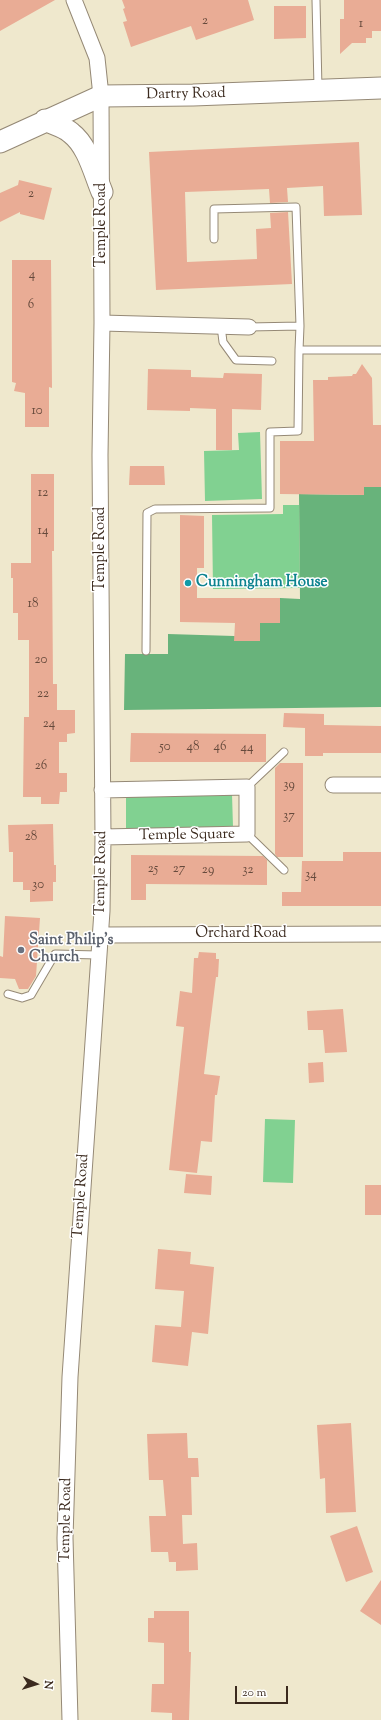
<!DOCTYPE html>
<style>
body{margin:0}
#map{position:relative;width:381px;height:1720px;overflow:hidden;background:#efe8cd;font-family:"Sorts Mill Goudy",serif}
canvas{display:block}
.north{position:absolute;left:16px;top:1664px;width:40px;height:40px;-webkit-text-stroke:3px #fff;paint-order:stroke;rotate:94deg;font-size:11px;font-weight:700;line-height:16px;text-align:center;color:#3b2a1e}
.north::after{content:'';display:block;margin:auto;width:14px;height:18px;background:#3b2a1e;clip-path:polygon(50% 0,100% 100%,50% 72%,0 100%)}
.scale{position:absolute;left:235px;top:1686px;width:53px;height:18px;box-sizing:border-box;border:2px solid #3b2a1e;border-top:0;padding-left:5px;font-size:12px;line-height:14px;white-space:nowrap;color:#3b2a1e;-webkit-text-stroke:3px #fff;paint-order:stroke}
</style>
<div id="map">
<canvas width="381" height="1720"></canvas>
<div class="north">N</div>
<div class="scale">20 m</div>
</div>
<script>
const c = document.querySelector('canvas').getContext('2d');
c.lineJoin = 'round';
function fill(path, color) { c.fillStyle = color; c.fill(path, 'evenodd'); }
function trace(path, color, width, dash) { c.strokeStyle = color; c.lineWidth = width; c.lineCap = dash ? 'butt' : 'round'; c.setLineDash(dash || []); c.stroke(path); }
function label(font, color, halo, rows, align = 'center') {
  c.font = font + ' "Sorts Mill Goudy",serif'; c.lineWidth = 3; c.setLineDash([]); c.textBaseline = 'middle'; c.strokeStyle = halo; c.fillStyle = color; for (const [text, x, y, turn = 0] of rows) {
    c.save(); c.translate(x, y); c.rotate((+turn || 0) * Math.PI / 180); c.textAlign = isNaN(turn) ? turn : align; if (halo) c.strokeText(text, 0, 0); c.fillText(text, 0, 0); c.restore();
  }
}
fill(new Path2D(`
 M260,432L262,499L205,501L204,451L239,450L238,433Z
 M283,505H299L300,588L213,589L212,515L283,514Z
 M232,794L233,827L126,829V796Z
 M265,1119L295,1120L293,1183L263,1182Z`), '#81d191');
fill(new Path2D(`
 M364,487H381V707L124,710L125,654H168V634L234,636L260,641V623H280V598L300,599L299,494L364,495Z`), '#68b37b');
fill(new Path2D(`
 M0,0H55L0,31Z
 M122,0H248L254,20L196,40L191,26L131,47L123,22L127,21L123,9L125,8Z
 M344,0H381V31H372V38H366V43H352L340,54V19H344Z
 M274,6H306V38L274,39Z
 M359,142L362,215L324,216L323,186L287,188L288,202L270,203L269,189L185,192L187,262L257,259L256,229L271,228L270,213L288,212L292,284L156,290L149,152Z
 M19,180L52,188L44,220L20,214V212L0,222V193L18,185Z
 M12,260H51L52,388L49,387V427H25V393L14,391L16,383L12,382Z
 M362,364L372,378L373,425H381V487H364V495L280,494V441H314L313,380H328V377L352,376L353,374H356Z
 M148,369L191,370V377L223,378L224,373L262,374L261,410L232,409V450H216V409L190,408V411L147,410Z
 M130,466H164L165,485H129Z
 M31,474H54V551H52L53,684H57V710H75V733L67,734V742H59V773H67V792H60L59,804H41V797H23L24,717H29V640H18V613H13V578H11V563H31Z
 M180,515L204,516V568H197V598H280V623H260V641H234L235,623L180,622Z
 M284,713L324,714V725L381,726V753H323V756H305V728L283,727Z
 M131,733L266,734V762H130Z
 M280,763H303V857H277L275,854V768Z
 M53,824L54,865H56V882H53V901L30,902V890H23V882H13V852H9L8,825Z
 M343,852H381V906H282V892H301L302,861H343Z
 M131,855L263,856L267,860V885L146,884V900H131Z
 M5,916L40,918L36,976L28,989H19L15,979L0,978V956L3,957Z
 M199,952L216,953V959H219L218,977H216L204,1074L220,1076L217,1095H215L212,1142L201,1141L197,1173L169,1170L184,1027L176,1026L180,991L192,993L194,958H198Z
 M343,1009L347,1052L325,1053L323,1030H308L307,1011Z
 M323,1062L324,1082L309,1083L308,1063Z
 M186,1174L212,1176L211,1195L184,1193Z
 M365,1185H381V1215H365Z
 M158,1249L191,1252L190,1264L214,1267L208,1334L192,1332L188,1366L152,1362L155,1325L181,1327L184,1291L155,1289Z
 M351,1423L356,1512L326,1513L325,1478L320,1479L317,1425Z
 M187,1433L188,1458H198L199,1477H191L192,1515H182L183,1544L197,1543L198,1570L176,1571V1562H169L168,1552H151L149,1516H166L163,1480H149L147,1434Z
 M357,1526L373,1572L346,1582L330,1536Z
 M381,1580V1625L360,1611Z
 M154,1611H189V1652H191L189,1720H172V1713L151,1712L152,1684H164V1643L148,1642V1618H154Z`), '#e9ac95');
const lane = new Path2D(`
 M316,0L318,88
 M214,239V209L296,207L300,326
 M221,326L223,342L236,360L272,361
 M249,327L300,326L299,350
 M146,651L147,513L155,509L270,508V432L298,431L299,350H381
 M247,787L284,752
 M247,834L284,870
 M8,994L22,998L31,995L55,954L98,955`);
const street = new Path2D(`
 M102,323L249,327
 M333,785H381
 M102,790L247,787V834L103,837
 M100,935L381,934
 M70,1720L65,1538L70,1377L102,911L103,837L100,455L102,323L101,96L97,58L74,0`);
const secondary = new Path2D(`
 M45,120C53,124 65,127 71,133C88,146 94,173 102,192
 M0,142L101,96L193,95L381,88`);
trace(lane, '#958976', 9);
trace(street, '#958976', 17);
trace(secondary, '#958976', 23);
trace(lane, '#fff', 7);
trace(street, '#fff', 15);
trace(secondary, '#fff', 21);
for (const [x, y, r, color] of [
 [188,583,4,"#0f9aa8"],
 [21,950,4,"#6b7280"]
]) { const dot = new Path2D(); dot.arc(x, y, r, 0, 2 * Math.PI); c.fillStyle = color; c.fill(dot); trace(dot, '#fff', 1.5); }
label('13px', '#664a3c', null, [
 ["2",205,22],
 ["1",361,25],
 ["2",31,195],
 ["4",32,276],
 ["6",31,306],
 ["10",37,412],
 ["12",43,494],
 ["14",43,532],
 ["18",33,605],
 ["20",41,661],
 ["22",43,695],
 ["24",49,725],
 ["50",165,748],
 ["48",193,748],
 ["46",220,748],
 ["44",247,749],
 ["26",41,767],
 ["39",289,786],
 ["37",289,817],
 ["28",31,838],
 ["25",153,870],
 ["27",179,870],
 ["29",208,871],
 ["32",248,871],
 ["34",311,876],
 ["30",38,886]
]);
label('15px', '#3b2a1e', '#fff', [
 ["Dartry Road",186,95,-1],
 ["Temple Road",102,225,-90],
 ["Temple Road",101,549,-90],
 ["Temple Square",187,836,-1],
 ["Temple Road",102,873,-89],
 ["Orchard Road",241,934],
 ["Temple Road",82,1196,-86],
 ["Temple Road",67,1520,-89]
]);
label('bold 15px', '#0d838f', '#fff', [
 ["Cunningham House",196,583]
], 'left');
label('bold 15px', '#5b616d', '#fff', [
 ["Saint Philip's",29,941],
 ["Church",29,958]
], 'left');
</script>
